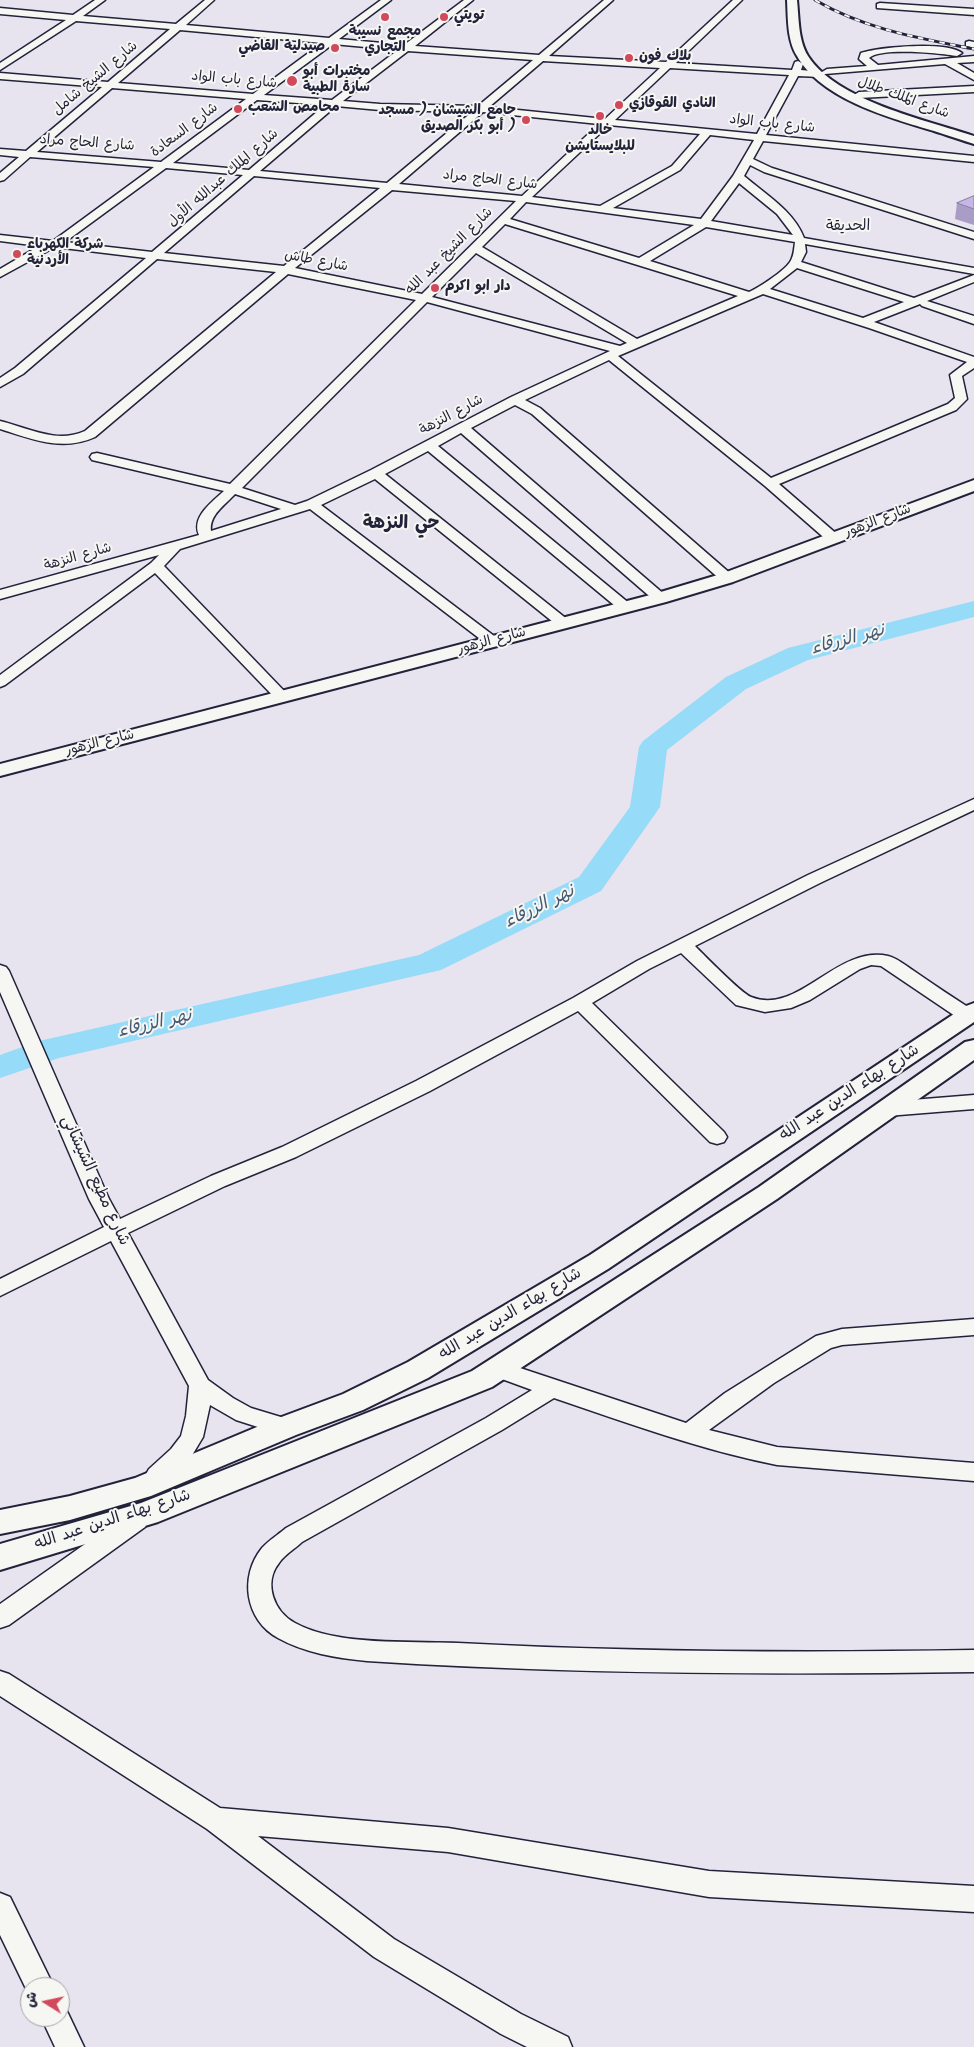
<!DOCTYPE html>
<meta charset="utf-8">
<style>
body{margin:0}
#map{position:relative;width:974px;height:2047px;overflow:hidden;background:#e7e3ef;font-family:Kalam,"Playpen Sans Arabic",sans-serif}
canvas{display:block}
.north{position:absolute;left:20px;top:1977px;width:50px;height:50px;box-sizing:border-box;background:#f6f6f2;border:1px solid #a1a1a9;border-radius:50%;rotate:280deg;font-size:14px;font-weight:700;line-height:20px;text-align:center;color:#22223b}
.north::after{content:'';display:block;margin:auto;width:18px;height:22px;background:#d1495b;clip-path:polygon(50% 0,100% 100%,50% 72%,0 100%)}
</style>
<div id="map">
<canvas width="974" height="2047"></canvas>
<div class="north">ش</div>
</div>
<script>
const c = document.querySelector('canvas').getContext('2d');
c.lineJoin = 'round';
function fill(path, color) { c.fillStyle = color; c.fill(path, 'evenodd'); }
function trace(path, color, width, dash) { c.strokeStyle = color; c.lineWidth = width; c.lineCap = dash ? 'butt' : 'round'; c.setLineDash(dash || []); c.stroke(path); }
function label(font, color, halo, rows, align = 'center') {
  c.font = font + ' Kalam,"Playpen Sans Arabic",sans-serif'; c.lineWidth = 4; c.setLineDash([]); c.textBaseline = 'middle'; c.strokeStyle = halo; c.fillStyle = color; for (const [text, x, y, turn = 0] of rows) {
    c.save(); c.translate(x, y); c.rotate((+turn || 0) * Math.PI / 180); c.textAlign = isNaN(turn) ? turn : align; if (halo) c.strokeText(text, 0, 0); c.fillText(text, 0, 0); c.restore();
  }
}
fill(new Path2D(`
 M974,601V617L808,660L746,689L667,750L660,807L601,891L441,970L59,1058L0,1078V1055L39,1041L419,955L579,877L630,807L639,747L643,741L726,677L788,648Z`), '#96dbf8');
const minor = new Path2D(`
 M95,0H105L83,16L176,24L205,0H214L186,25L329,38L381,0H391L339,39L404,45L464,0H473L415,46L539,55L604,0H613L549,56L666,62L733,0H742L676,63L792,70L795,62L798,61L803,64L801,70L822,72L827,69L867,66L859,59L861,53C880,47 946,41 962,53L957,56C940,53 880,47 869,58L878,65L974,56V62L957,63L974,73V80L945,64L825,74L820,77L798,76L766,135L974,156V162L763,141L753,159L772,168L974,232V239L764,172L750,165L744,176C765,194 794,211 804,238L974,268V274L805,244L806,252L801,262L914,298L974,275V282L927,301L974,316V324L922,306L920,304L874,322L974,357V368L962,376L967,399L956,410L779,484L839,536L841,539L839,542H829L765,486L609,360L525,400L540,408L732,575L734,578L732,581H722L532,414L515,405L471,428L665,595L667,598L665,601H655L461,433L438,446L630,604L632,607L630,610H620L428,451L385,474L568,620L570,623L568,626H558L375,479L321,505L498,639L500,642L498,645H488L310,509L180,549L164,566L287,694L290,697L287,700H277L155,573L5,685L0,687V675L151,563L159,555L0,599V590L199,535C191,517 212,502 224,491L92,460L90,457L92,454L97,453L230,484L416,300L288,274L95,437C62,452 32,439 0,429V421C29,428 56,444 85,431L276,272L157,259L23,374L0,387V378L15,368L146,258L55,247L0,277V269L39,246L0,241V235L53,241L154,167L30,157L4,180L0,181V173L19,157L0,155V149L26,151L102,87L0,79V73L108,82L170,29L76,21L0,70V63L66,20L0,14V8L73,15ZM180,30L322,43L253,94L118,83ZM333,44L398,50L332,100L264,95ZM408,51L533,60L478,106L380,104L343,101ZM543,61L660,68L605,119L489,107ZM670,68L789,75L757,134L615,120ZM112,88L246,99L161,162L37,152ZM257,100L325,105L249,170L173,163ZM336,106L380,110L472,112L387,183L260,171ZM483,112L599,124L522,196L399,184ZM609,125L700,134L672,166L600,206L532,197ZM710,135L754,140L733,176L701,219L613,208L680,170ZM166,168L243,175L152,252L65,242ZM254,176L380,188L284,266L164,253ZM739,183L777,214L793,235L711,221ZM392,190L516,201L422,294L295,268ZM526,202L694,225L639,258L510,219ZM505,224L738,296L637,339L482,247ZM706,227L795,242C794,249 794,256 790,262C784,271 760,287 749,292L650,261ZM476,253L627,343L620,346L432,297ZM797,268L904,302L863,318L770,289ZM763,294L869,328L967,362L950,375L955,398L948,404L771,478L618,356ZM427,302L610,351L511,397L371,470L307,501L295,505L242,488ZM235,494L281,509L211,531C209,515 225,505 235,494Z
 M880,3L974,9V15L877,8V4Z
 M969,41L974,42V48L966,46V42Z
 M974,86V92L859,98L854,95L859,92Z
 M974,799V810L820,883L695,946C705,956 741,993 751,997C799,1016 836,945 888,956C897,958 906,966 914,971C934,985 954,998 974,1011V1020L968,1022L961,1020L881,966L871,965L860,969L810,1000L791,1008L765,1012L736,1005L681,953L649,969L592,1003L724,1132L727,1137L724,1142L717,1144L710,1142L578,1011L430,1091L296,1157L225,1186L128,1233L208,1380L233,1398L251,1408L294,1421L297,1427L294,1433L286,1436L236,1420L210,1405L203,1437L188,1462L165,1483L157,1485L149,1483L145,1476L149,1469L171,1449L181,1436L186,1416L189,1386L111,1241L0,1296V1279L104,1227L89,1199L0,992V965L6,967L9,971L109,1199L120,1219L211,1176L282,1147L416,1081L573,998L637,961L808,875Z
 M974,1095V1109L887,1116L880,1114L877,1109L880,1104L887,1102Z
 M974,1319V1335L842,1345L831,1348L774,1383L709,1430L777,1447L974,1463V1481L777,1465C701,1450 628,1423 554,1398L502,1430L302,1542C295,1549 285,1554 279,1563C263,1583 274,1612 295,1623C337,1646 410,1641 458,1643C630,1652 802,1653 974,1650V1672C772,1675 569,1674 367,1661C336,1658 305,1653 278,1638C245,1620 239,1576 262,1548C269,1540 278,1535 286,1528L486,1418L532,1390L491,1375L488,1369L491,1363L499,1361L686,1423L725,1393L816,1336L842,1329Z
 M137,1510L145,1513L149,1520L145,1527L9,1625L0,1628V1604L129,1513Z
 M0,1671L9,1674L220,1808L448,1828L709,1871L974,1886V1912L709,1897L448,1852L258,1836L394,1939L521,2014L568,2037L572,2047H527L501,2034L374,1957L207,1829L0,1696Z
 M0,1893L10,1897L54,1987H30V1997L0,1935Z
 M60,2005L65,2007L84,2047H55L41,2017H60Z`);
const major = new Path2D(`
 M787,0H797C799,18 798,40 808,56C837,101 926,120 974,136V144C961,140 947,135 934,131C890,118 821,99 797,56C787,40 788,18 787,0Z
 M974,480V491L733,582L666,602L0,776V764L654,594L721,574Z
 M974,1003V1022L608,1269L428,1378L363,1410L296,1435L151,1496L70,1520L0,1534V1510L70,1496L135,1478L276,1419L343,1394L408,1362L590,1255L966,1006Z
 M974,1040V1060L777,1199L492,1387L158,1522L0,1570V1544L141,1503L472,1371L759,1187L965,1042Z`);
trace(minor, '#22223b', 3);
trace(major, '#22223b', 4);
fill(minor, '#f6f6f2');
fill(major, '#f6f6f2');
const rail = new Path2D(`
 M815,0C864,29 919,38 974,49`);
trace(rail, '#22223b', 3);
trace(rail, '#f6f6f2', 2, [5.5]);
fill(new Path2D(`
 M974,196V225L955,219L957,203Z`), '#a99dc7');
const building = new Path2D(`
 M974,196V209L957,203Z`);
fill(building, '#c5b6e7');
trace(building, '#8a7fa2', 1);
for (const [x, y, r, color] of [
 [385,17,5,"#d1495b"],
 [444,17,5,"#d1495b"],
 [335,48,5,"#d1495b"],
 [629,58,5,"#d1495b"],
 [292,81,6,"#d1495b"],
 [619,105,5,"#d1495b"],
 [238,109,5,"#d1495b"],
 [600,116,5,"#d1495b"],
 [526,120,5,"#d1495b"],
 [17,254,5,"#d1495b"],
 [435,288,5,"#d1495b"]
]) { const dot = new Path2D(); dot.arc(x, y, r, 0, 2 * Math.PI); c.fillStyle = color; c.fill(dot); trace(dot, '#f6f6f2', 2); }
label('bold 14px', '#22223b', '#f6f6f2', [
 ["تويتي",454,17],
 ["مجمع نسيبة",385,33,"center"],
 ["التجاري",385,49,"center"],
 ["صيدلية القاضي",325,48,"right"],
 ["بلاك فون",639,58],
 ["مختبرات أبو",303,73],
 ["سارة الطبية",303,89],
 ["النادي القوقازي",629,105],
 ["محامص الشعب",248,109],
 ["جامع الشيشان ( مسجد",516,112,"right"],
 ["أبو بكر الصديق )",516,128,"right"],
 ["خالد",600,132,"center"],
 ["للبلايستايشن",600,148,"center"],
 ["شركة الكهرباء",27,246],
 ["الأردنية",27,262],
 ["دار ابو اكرم",445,288]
], 'left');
label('14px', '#22223b', '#f6f6f2', [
 ["شارع الشيخ شامل",96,79,-40],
 ["شارع باب الواد",234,81,5],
 ["شارع الملك طلال",903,99,20],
 ["شارع باب الواد",772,125,6],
 ["شارع السعادة",185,131,-37],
 ["شارع الحاج مراد",87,144,4],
 ["شارع الملك عبدالله الأول",224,179,-41],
 ["شارع الحاج مراد",490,181,6],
 ["شارع الشيخ عبد الله",450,252,-45],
 ["شارع طاش",316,262,11],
 ["شارع النزهة",452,416,-28],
 ["شارع الزهور",878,522,-21],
 ["شارع النزهة",78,558,-16],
 ["شارع الزهور",492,642,-15],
 ["شارع الزهور",100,744,-14]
]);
label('15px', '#22223b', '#f6f6f2', [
 ["الحديقة",848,227]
]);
label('16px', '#22223b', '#f6f6f2', [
 ["شارع بهاء الدين عبد الله",850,1094,-33],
 ["شارع مطيع الشيشاني",94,1181,65],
 ["شارع بهاء الدين عبد الله",511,1315,-31],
 ["شارع بهاء الدين عبد الله",113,1521,-18]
]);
label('bold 18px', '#22223b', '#f6f6f2', [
 ["حي النزهة",401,525]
]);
label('italic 18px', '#455a74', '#f6f6f2', [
 ["نهر الزرقاء",848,641,-15],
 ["نهر الزرقاء",540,908,-26],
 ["نهر الزرقاء",155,1025,-13]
]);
</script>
